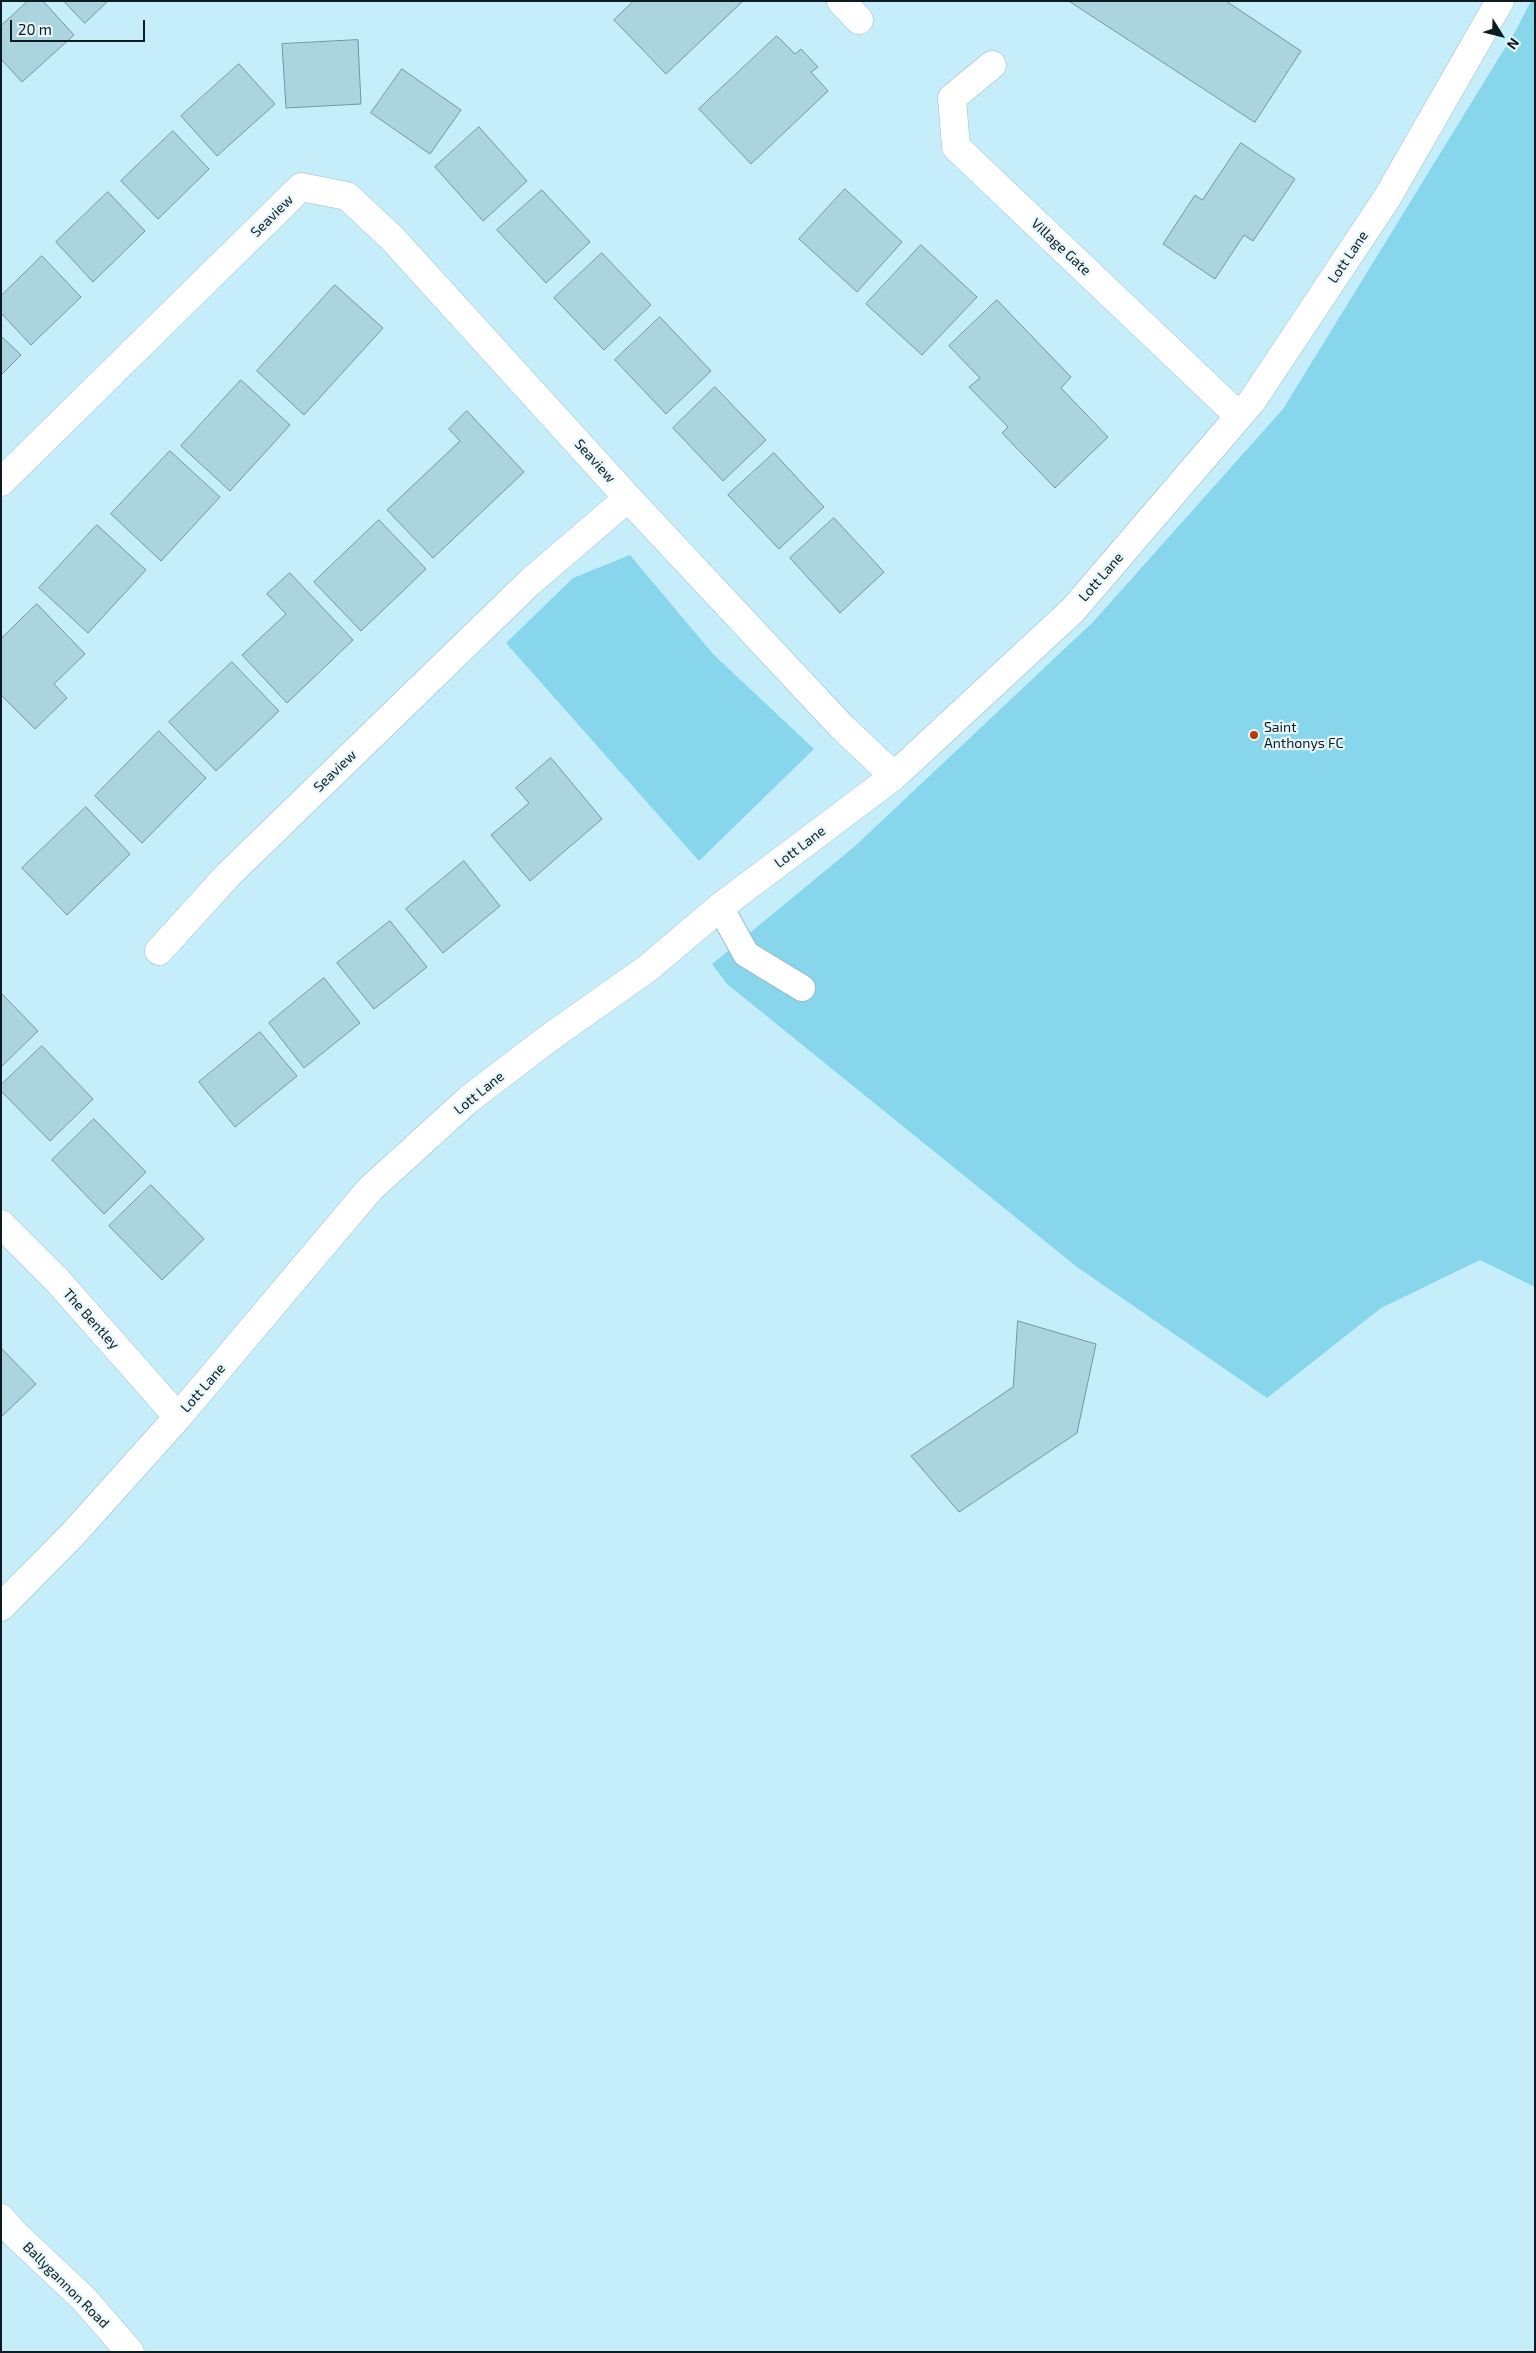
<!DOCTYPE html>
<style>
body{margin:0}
#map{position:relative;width:1536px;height:2353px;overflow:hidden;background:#c6eefa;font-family:"Exo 2",sans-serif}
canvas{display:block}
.frame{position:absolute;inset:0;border:2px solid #0c1c20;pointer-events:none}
.north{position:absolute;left:1476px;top:10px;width:50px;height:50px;-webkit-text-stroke:4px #e7f7fb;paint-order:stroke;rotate:126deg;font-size:14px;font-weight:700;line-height:20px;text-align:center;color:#0c1c20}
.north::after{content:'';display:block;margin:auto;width:18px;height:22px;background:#0c1c20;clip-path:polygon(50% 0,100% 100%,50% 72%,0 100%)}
.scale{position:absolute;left:10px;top:20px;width:135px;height:22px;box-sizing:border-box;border:2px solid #0c1c20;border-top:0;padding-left:6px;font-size:15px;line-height:18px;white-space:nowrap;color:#0c1c20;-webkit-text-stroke:4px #e7f7fb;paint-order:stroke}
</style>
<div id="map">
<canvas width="1536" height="2353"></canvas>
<div class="frame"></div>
<div class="north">N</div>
<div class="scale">20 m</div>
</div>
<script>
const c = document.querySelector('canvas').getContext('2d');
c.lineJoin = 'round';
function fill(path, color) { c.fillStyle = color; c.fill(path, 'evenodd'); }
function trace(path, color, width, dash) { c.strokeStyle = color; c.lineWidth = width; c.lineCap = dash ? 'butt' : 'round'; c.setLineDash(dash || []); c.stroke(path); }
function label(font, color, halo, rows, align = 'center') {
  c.font = font + ' "Exo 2",sans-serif'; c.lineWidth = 4.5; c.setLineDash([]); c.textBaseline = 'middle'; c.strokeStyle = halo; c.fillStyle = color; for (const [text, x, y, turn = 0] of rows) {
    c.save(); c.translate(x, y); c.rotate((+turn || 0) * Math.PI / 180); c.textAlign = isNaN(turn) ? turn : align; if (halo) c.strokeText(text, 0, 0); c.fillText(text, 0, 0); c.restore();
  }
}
fill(new Path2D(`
 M1531,1H1535V1287L1480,1260L1381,1308L1267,1398L1077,1267L727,984L712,964L854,847L1093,622L1283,409L1516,30Z
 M630,555L713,654L814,749L699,861L506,643L573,578Z`), '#87d6ec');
const building = new Path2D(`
 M28,1H43L74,35L22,82L1,59V26Z
 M64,1H108L85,23Z
 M634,1H743L666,74L614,20Z
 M1069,1H1226L1301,51L1255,122Z
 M777,36L795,54L801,49L818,67L811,72L828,91L751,164L699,109Z
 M358,40L361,104L286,108L282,44Z
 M239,64L275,104L217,156L181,116Z
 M402,69L461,110L430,154L371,113Z
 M479,127L527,181L483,221L435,167Z
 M173,131L209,169L158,219L121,181Z
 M1241,143L1295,179L1253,241L1244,235L1215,279L1163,244L1195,195L1202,200Z
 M845,189L902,242L857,292L799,239Z
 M542,190L590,242L546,283L497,230Z
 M108,192L145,231L93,282L56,242Z
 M921,245L977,297L922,355L866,304Z
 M602,253L651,305L604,350L554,298Z
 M42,256L81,297L31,345L1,313V296Z
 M335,285L383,328L304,415L257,371Z
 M997,300L1071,377L1061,388L1108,437L1055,488L1002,433L1008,427L969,387L980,378L949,346Z
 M660,317L711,371L666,414L615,360Z
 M1,336L21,355L1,375Z
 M241,380L290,425L230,491L181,446Z
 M715,387L766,440L723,481L673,428Z
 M467,411L524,472L433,558L387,510L460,441L449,429Z
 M170,451L220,497L161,561L111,514Z
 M774,453L824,507L779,549L728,495Z
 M834,518L884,572L840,613L790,558Z
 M379,520L426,569L361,631L314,582Z
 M97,525L146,570L88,633L39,588Z
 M290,573L353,640L287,703L242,655L286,614L267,594Z
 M37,604L85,654L54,684L67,698L35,729L1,695V639Z
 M232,662L279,711L216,771L169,722Z
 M159,731L206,778L142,843L95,796Z
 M551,758L602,819L530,881L491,835L529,803L516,788Z
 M86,807L130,854L67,915L22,868Z
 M464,861L500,906L443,953L406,909Z
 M390,921L427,967L374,1009L337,963Z
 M324,978L360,1023L304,1068L269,1023Z
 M1,993L38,1031L1,1067Z
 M260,1032L297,1076L235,1127L199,1082Z
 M42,1046L93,1099L50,1141L1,1091V1085Z
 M94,1119L146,1172L104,1214L52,1160Z
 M151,1185L204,1239L162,1280L109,1226Z
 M1018,1321L1096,1344L1077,1433L959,1512L911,1456L1013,1387Z
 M1,1348L36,1384L1,1417Z`);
fill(building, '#acd4df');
trace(building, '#7096a0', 1);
const lane = new Path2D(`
 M720,907L746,954L802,988`);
const street = new Path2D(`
 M841,1L859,20
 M992,65L952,98L956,147L1239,416
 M1,482L301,187L347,196L392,238L628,498L842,727L894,776
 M159,951L228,875L530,582L628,498
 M1,1224L57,1280L178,1417
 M1,1607L73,1534L178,1417L370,1189L469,1099L549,1038L648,968L720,907L894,776L1073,610L1252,401L1387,198L1500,1
 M1,2218L16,2235L84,2299L130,2352`);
trace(lane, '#97bec9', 28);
trace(street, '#97bec9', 29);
trace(lane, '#fff', 26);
trace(street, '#fff', 28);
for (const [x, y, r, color] of [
 [1254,735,5,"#be3602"]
]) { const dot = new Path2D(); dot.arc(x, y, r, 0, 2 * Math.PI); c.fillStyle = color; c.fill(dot); trace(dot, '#e7f7fb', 2); }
label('14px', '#0c1c20', '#e7f7fb', [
 ["Seaview",272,216,-45],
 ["Village Gate",1061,247,43],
 ["Lott Lane",1348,257,-56],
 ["Seaview",595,461,48],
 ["Lott Lane",1101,577,-49],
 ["Seaview",335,771,-44],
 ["Lott Lane",800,847,-37],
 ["Lott Lane",479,1093,-39],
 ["The Bentley",91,1319,48],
 ["Lott Lane",203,1388,-49],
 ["Ballygannon Road",66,2285,45]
]);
label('14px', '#0c1c20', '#e7f7fb', [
 ["Saint",1264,727],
 ["Anthonys FC",1264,743]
], 'left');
</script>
